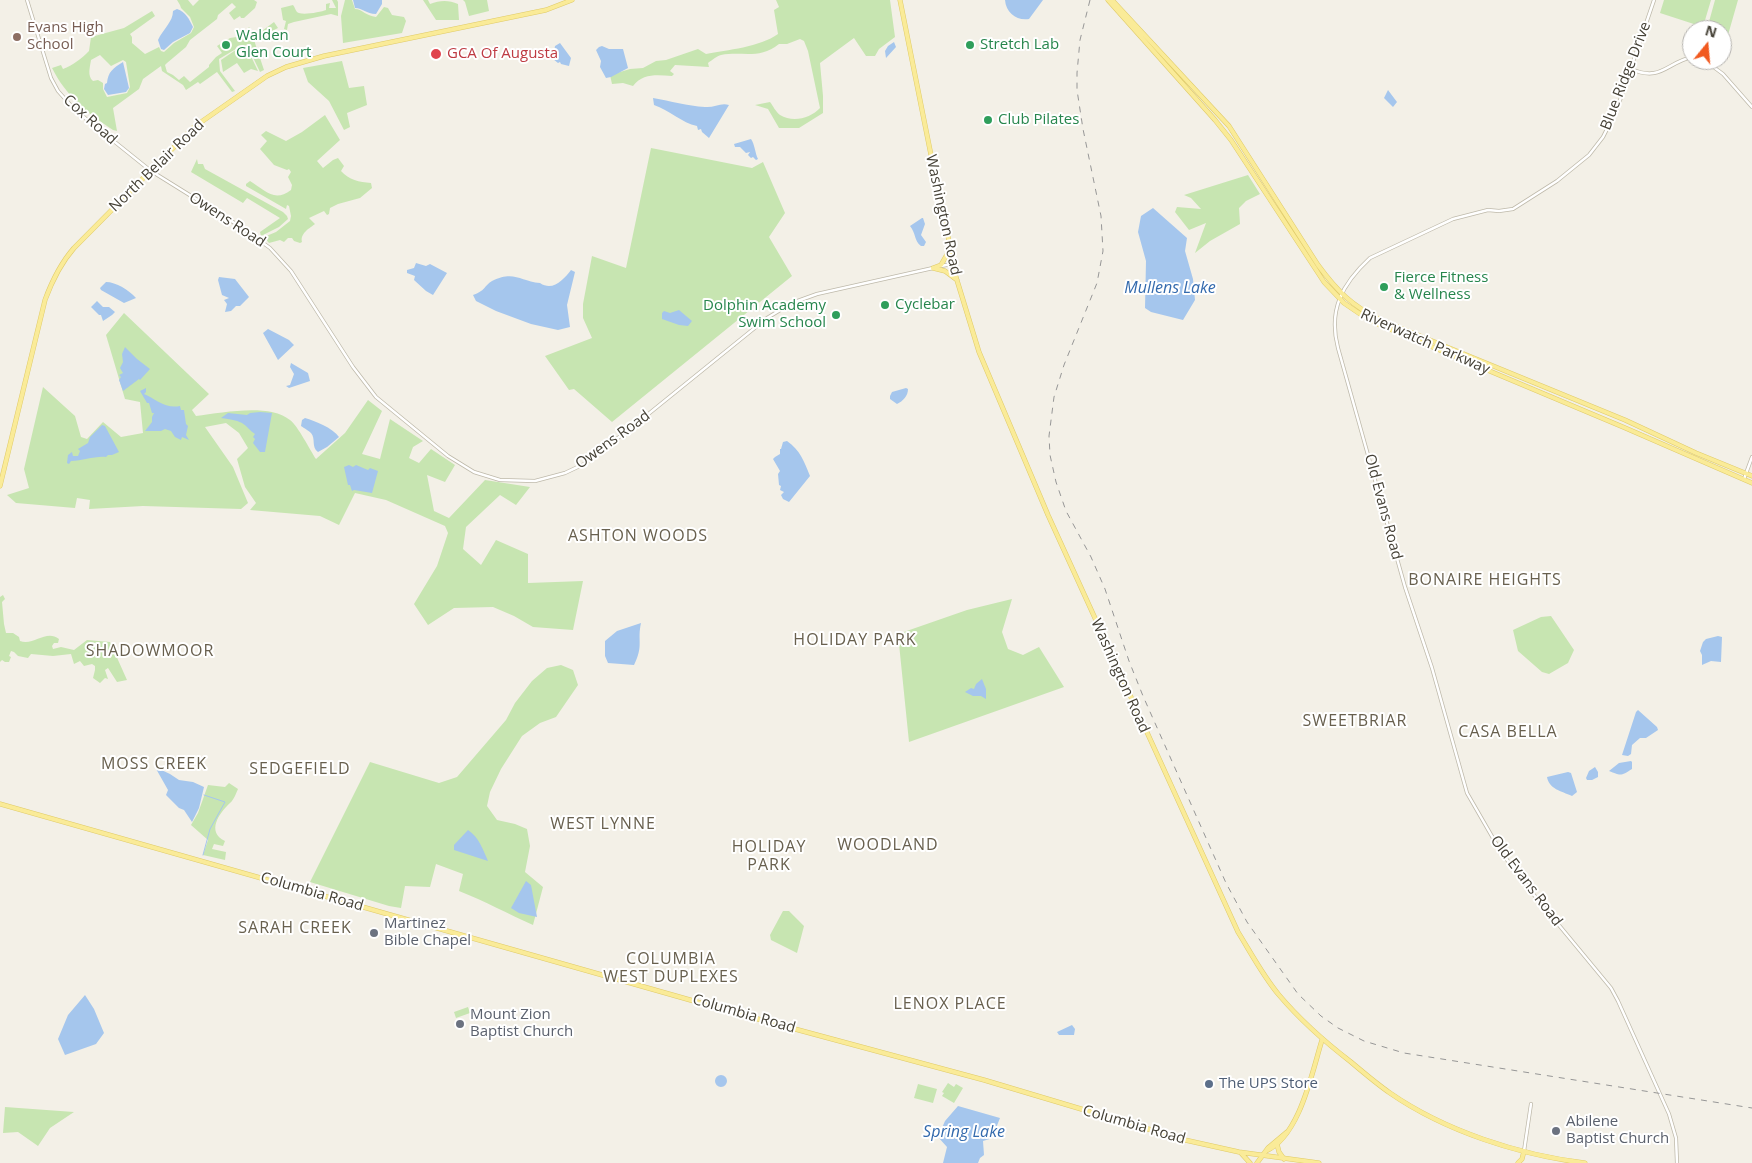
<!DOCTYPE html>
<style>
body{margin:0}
#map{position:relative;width:1752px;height:1163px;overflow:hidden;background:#f3f0e7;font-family:"Open Sans",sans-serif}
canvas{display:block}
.north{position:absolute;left:1682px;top:20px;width:50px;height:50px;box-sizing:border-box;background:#fff;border:1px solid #b5b3af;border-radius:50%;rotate:17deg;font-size:14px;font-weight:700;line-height:20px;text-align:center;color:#454136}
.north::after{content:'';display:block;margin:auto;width:18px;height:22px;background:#f1591f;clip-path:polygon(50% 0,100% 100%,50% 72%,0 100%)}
</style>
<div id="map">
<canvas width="1752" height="1163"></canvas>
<div class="north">N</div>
</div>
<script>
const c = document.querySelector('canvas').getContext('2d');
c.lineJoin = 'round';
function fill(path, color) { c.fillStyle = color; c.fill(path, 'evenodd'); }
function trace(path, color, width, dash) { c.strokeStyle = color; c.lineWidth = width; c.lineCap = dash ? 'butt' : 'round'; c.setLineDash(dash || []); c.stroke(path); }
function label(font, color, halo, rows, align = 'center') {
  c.font = font + ' "Open Sans",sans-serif'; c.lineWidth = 4; c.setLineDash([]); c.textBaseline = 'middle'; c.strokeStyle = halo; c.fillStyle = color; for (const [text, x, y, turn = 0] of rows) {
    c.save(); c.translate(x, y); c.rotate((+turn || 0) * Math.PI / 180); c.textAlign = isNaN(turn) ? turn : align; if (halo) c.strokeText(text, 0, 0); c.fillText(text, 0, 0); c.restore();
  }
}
fill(new Path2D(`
 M177,0H188L193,6L199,0H254L257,2L255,8L244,18H241L240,16L234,20L229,13L236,7L232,3L218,15L217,19L190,40L186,47L167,63L165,65L167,72L173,75L179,80L184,76L190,82L209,67V65L216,57L222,53L217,46L230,38L243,36L249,27L254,34H258L274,22L278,28L254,40L264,70L260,72L248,47L241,46L219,59L220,71L235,91L232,92L217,72L200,84L198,82L186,90L183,85L162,71L161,66L143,79L139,89L113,108L117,131L113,130C87,113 66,96 52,68L61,65L63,69C73,65 81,59 89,51L91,37L124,28L152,11L155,16L130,34L132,37V43L145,54L159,47L161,51L164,52L174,43L191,33L194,27L190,17L181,8L180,5ZM100,55L111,66L123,60L126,62L130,87L127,93L107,97L103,89V83L98,80L93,81C87,76 90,67 91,60Z
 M332,0H337L338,2V16L331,14L294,22L288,24L287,30L284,29L286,21L283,20L281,8L293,5C295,7 295,10 297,12C301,16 321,12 326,10V4L330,3L329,8H336Z
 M345,0H352L355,9C362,9 366,16 376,17L384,7L388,8L392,15L404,17L406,21L402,33L343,43L341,16Z
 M423,0H428L430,4C440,0 449,0 458,4L459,20H436Z
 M463,0H487L489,11L469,16L465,2Z
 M776,0H890L895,37L879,49L875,56H866L854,38L820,63L823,96V113L799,128H779L768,109L755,105L770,102C773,106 776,112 780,115C793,123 811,118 820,108L808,51L804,41L800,39L787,44H779C759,60 743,51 721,55C717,56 712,60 708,63L709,67L675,65L670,71L674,74L672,76C657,75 643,73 633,86L623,83L612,84L610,75L630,69L643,68L656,61L666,60L698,49L706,54C727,50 760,47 778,34L774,10L779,7Z
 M1664,0H1711L1703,27L1660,13Z
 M1715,0H1738L1728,35L1722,33V30L1707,29Z
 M240,47L247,48L258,71L251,69L244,73L237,63L223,72L221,60Z
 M342,61L349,88L364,86L367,105L347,113L350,127L344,130L329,101L308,82L303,68Z
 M325,115L340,140L317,161L323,168L333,160L338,158L344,166L341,171C349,180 359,182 371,183L372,188L360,198L338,204L330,208L329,214L327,215L324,211L309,218L315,224C310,228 300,233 302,242L300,243L294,241L292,238H288L284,242L280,240L269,243L264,237L276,232L290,221L291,216L289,206L287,205L286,209L246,186V184L250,181C265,190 274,203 291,190L292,185L288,177L291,172L289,169L287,170L274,165L260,149L267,141L261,135L266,131L286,141L302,132Z
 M651,148L752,168L763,162L785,213L769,237L792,276L612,422L574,389L569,390L545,356L592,338L583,318V304L592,256L626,268Z
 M197,159L198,164H203L205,169L283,212L287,216L288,219L279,227L261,236L260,232L280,218L247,198L243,203L191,172Z
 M1248,175L1260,194L1246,201L1239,208L1240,224L1210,241L1195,253L1206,223L1189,230L1175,212L1177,207L1201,209L1191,198L1184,195Z
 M124,313L209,394L192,410L196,416C223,413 268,403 290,420C298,426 310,450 316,459L345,433L368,400L382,411L362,454L380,459L390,419L423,441L413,447L409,458L419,463L431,449L455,465L445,482L427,475L434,511L449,518L485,480L530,487L516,505L500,495L466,527L463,549L481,565L496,540L528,554V583L583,581L573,630L533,627L514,616L493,607L454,608L428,625L414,604L437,566L448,533L445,526L386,500L355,493L339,525L320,516L250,510L256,503L245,487L237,459L248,448L239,433L226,423L205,427L233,467L248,503L241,509L143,506L89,509L90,500L77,498L75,508L16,503L7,495L29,488L24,469L43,387L75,416L81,437L87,439L103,422L121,437L143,433L140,402L125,399L106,335Z
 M3,595L5,599L2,602L4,624L6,633H13L19,637L20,641C34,646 46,629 59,639L58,643H54L52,646L53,649L61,647L74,650L87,640L110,642L127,680L117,682L108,668L105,670L108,679L105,678L100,683L93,678L95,670V666L92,664L84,666L80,661L74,664L71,654L53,656L31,654L28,658L18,656L14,652L11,651L9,656L11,657L9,662H5L2,660L0,662V597Z
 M1012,599L1002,632L1008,649L1023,655L1039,647L1064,687L909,742L898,634L967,610Z
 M1551,616L1574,650L1568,663L1549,674L1542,672L1518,651L1513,630L1541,617Z
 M561,665L573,670L578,685L556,717L540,723L522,736L501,769L490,792L487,806L497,820L515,824L527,829L530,846L525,872L543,887L533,925C508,914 485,901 459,891L463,874L436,864L430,887L405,886L401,908L389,906L310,882L370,762L439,783L457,777L506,720L515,703L532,681L547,668Z
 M229,783L238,789C236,793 234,800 230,803C219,813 206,832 225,841L223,846L214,844L212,849L226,852L225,860L203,855L208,840L191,825L198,813L208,785L225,787Z
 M783,911H789L804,926L797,953L771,940L770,935Z
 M468,1007L470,1013L456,1018L454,1012Z
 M948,1083L954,1087L956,1084L963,1088L954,1103L942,1096L944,1093L942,1092Z
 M918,1084L937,1089L933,1103L914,1098Z
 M5,1107L74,1112L50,1128L38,1146L18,1132L3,1133Z`), '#c7e5b1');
fill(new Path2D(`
 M353,0H382V4L376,14C366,14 363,8 355,8Z
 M1005,0H1043L1029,19C1017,21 1006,13 1005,0Z
 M177,9C186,12 189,19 193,27L190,33L173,42L164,50L161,49L158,40C163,29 173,22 173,11Z
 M894,42L896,47L886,58L885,51L888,46Z
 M560,43L571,58L569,66L561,64L560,62L558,63L553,59L555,46Z
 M602,46L609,49H623L628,68L611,77L606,78L600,67L601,61L596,50L599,47Z
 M123,62L129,88L126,92L108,95L104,89L105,84L107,83C108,72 113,68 123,62Z
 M1388,90L1397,102L1393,107L1384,98Z
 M653,98C671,101 687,106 705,107C714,108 721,102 729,105L709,138L702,132L701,129L698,130L697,126C682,123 669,110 654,105Z
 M751,139C755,145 755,153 758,159L756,160L753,157L751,158L748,155L750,152L746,153L740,147H735L734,144Z
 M1153,208L1187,238L1185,251L1193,279L1195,300L1183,320L1151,312L1145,308L1146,261L1138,232L1141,216Z
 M922,218H923L925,224L921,235L926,242L924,246H921C914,241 916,233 910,226Z
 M416,263L426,266L430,264L447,273L433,295L426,291L414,280L415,276L407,273V270L414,268Z
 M571,270L575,272L567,305L570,327L558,330L531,324L496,311L476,301L473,295C485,291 484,286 492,281C514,270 520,281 540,283C553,292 564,279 571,270Z
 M219,277L235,279L249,297L240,306H236L231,311L225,312L227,304L224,300L229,298L222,295L218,280Z
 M106,282C116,282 129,290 136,298L124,303L101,290L100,288Z
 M97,301L103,307H109L115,312L112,315L103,321L101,315H99L91,307Z
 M679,310L692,321L688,326L679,325L662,319V313L664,311L670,313Z
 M268,329L289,340L294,345L278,360L263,333Z
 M125,347L137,359L150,369L140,380L139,379L123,391L119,380L121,377L119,375L123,373L120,368L123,362L122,354Z
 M291,363L308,373L310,381L289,388L286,386L290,385L294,374L290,367Z
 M146,388V392L144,394C156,399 165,409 180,406L181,410H184L186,424L188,426L186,435L189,440L182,437L181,440L175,437L171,431L165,429L161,431H145L152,422V417L154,413H152L149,403H147L140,391Z
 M906,388L908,389C908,396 903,401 897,404L890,399V396L892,392Z
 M260,412L272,413L265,452H260L253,443L255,439L253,437L255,434C250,431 247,426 242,423C236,420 228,419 221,418L228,413L247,415L250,413Z
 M305,418C315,421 333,428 339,437L327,447L318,452C311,447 316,439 311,433C309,431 304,428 301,426L302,420Z
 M102,425L105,426L119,452L112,455H108L106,457C94,456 83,461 71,461L69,464L67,463L68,455L72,452L73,456H78L80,451L78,449L88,443L90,437Z
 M787,441C800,450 804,461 810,476L789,502L783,499L781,495L784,492L780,490L781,486L779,485L778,474L780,471L773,459L775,457L780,454V449H781L783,442Z
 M349,465L353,467L356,465L368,470L370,468L378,471L372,493L354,490L352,491L350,485H348L344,467Z
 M641,623C637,641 644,645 634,665L608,663L605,656V641L617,631Z
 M1718,636L1722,637L1721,662L1711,661L1702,665V655L1700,651L1703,642L1706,639Z
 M982,679L986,689V699L981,696H973L965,692L971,688L974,689L976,684Z
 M1638,710L1657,727L1658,730L1646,738H1640L1632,745L1631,754L1628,756L1622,755L1636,712Z
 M1631,761L1632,762V769C1621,776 1621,776 1609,771L1619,763Z
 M155,767L170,774L179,780L193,782L204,787L199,808L192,822L184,810L179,808L166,795L168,790Z
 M1595,767L1598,772V777L1592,780H1587L1586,778L1589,771Z
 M1568,772L1571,773L1577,792L1572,796C1561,791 1549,789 1547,777Z
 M468,830C479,837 483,850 488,861L454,850V845Z
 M526,881L531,885L537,917L519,913L511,908Z
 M85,995L94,1009L104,1033L96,1044L65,1055L58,1039L68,1015Z
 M1072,1025L1075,1029L1074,1035H1059L1057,1032Z
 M715 1081a6 6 0 1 1 12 0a6 6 0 1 1-12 0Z
 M958,1106L1000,1118L996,1128V1137L983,1141L984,1155L980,1158L978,1163H943L947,1147L938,1137L945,1121Z`), '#a5c6ed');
trace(new Path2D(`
 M203,855L210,829L225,802L204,795`), '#a5c6ed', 1);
const minor = new Path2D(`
 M27,0L51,78L58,91L75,110L151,171L241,227L270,248L291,271L353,367L376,397L448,456L474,472L500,480L535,481L565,473L584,464L636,424L767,318L792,303L817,294L933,268
 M1654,0L1617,109L1603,137L1589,155L1557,181L1513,209L1499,211L1488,210L1453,219L1370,258C1342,284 1328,310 1338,348L1405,587L1432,668L1467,793L1501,852L1534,895L1611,988L1618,1001L1669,1114L1676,1138L1677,1163
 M1704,60L1723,74L1752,107
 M1631,69C1661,82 1666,63 1692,57
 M941,266L952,264
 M1744,479L1752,457
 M1524,1151L1531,1104`);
const major = new Path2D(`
 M900,0L931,155L945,214L952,264L979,352L1048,515L1238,932C1251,953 1263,976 1279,995C1301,1021 1325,1042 1351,1062C1364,1073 1377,1084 1390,1093C1445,1131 1519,1155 1585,1163
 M1108,0L1215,120L1231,140L1324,282L1344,303L1366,318L1380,325L1623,427L1752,483
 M1112,0L1229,126L1318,265C1337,291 1352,306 1381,320L1625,420L1696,453L1752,476
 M933,268L945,271L957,280
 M933,268L941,265L949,251
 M0,486L45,300C52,281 60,264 74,248L194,127L267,76L286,67L324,56L546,10L572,0
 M0,804L743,1015L984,1080L1185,1140L1239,1152L1319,1163
 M1277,1144L1279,1152L1284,1159
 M1266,1151C1300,1136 1312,1072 1322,1040
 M1241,1153L1250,1163
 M1257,1163L1268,1148L1287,1132
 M1518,1163L1522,1159L1524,1151`);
trace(minor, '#beb9aa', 4);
trace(major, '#dfca68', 5);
trace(minor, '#fff', 2.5);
trace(major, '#faeb98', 4);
trace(new Path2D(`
 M1090,0L1080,40L1077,73V90L1083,129L1101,216L1103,251L1097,283L1064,365L1054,397L1049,436L1050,455L1056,482L1066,511L1091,557L1105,589L1129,661L1143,696L1226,883L1247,922L1298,994L1321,1016L1338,1028L1364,1041L1404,1053L1752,1108`), '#969696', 1, [6, 6]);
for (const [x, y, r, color] of [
 [17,37,5,"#8d6e63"],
 [226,45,5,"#2e9e5b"],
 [970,45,5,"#2e9e5b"],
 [436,54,6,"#e0444e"],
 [988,120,5,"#2e9e5b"],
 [1384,287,5,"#2e9e5b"],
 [885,305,5,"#2e9e5b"],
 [836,315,5,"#2e9e5b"],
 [374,933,5,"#6b7280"],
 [460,1024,5,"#6b7280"],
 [1209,1084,5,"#5c6f8a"],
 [1556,1131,5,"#6b7280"]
]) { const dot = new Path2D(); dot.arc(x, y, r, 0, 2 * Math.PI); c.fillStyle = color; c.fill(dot); trace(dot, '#fff', 2); }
label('15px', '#785e54', '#fff', [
 ["Evans High",27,28],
 ["School",27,45]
], 'left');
label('15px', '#27864d', '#fff', [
 ["Walden",236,36],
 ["Glen Court",236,53],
 ["Stretch Lab",980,45],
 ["Club Pilates",998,120],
 ["Fierce Fitness",1394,278],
 ["& Wellness",1394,295],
 ["Cyclebar",895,305],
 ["Dolphin Academy",826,306,"right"],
 ["Swim School",826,323,"right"]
], 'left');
label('15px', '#be3a42', '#fff', [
 ["GCA Of Augusta",447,54]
], 'left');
label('15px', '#454136', '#fff', [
 ["Blue Ridge Drive",1626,76,-69],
 ["Cox Road",90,120,42],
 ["North Belair Road",157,166,-44],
 ["Washington Road",943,215,78],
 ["Owens Road",227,220,33],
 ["Riverwatch Parkway",1425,342,24],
 ["Owens Road",613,440,-36],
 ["Old Evans Road",1383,507,75],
 ["Washington Road",1120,676,66],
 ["Old Evans Road",1526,881,53],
 ["Columbia Road",312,892,16],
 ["Columbia Road",744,1014,16],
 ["Columbia Road",1134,1125,16]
]);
label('15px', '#5b616d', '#fff', [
 ["Martinez",384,924],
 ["Bible Chapel",384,941],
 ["Mount Zion",470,1015],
 ["Baptist Church",470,1032],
 ["Abilene",1566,1122],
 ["Baptist Church",1566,1139]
], 'left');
label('15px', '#4e5e75', '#fff', [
 ["The UPS Store",1219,1084]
], 'left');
label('italic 16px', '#336aad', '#fff', [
 ["Mullens Lake",1170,288],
 ["Spring Lake",964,1132]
]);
c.letterSpacing = '1px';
label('16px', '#68604e', '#fff', [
 ["ASHTON WOODS",638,536],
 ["BONAIRE HEIGHTS",1485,580],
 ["HOLIDAY PARK",855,640],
 ["SHADOWMOOR",150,651],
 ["SWEETBRIAR",1355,721],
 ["CASA BELLA",1508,732],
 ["MOSS CREEK",154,764],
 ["SEDGEFIELD",300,769],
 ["WEST LYNNE",603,824],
 ["WOODLAND",888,845],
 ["HOLIDAY",769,847],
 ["PARK",769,865],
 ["SARAH CREEK",295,928],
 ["COLUMBIA",671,959],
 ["WEST DUPLEXES",671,977],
 ["LENOX PLACE",950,1004]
]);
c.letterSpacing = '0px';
</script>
